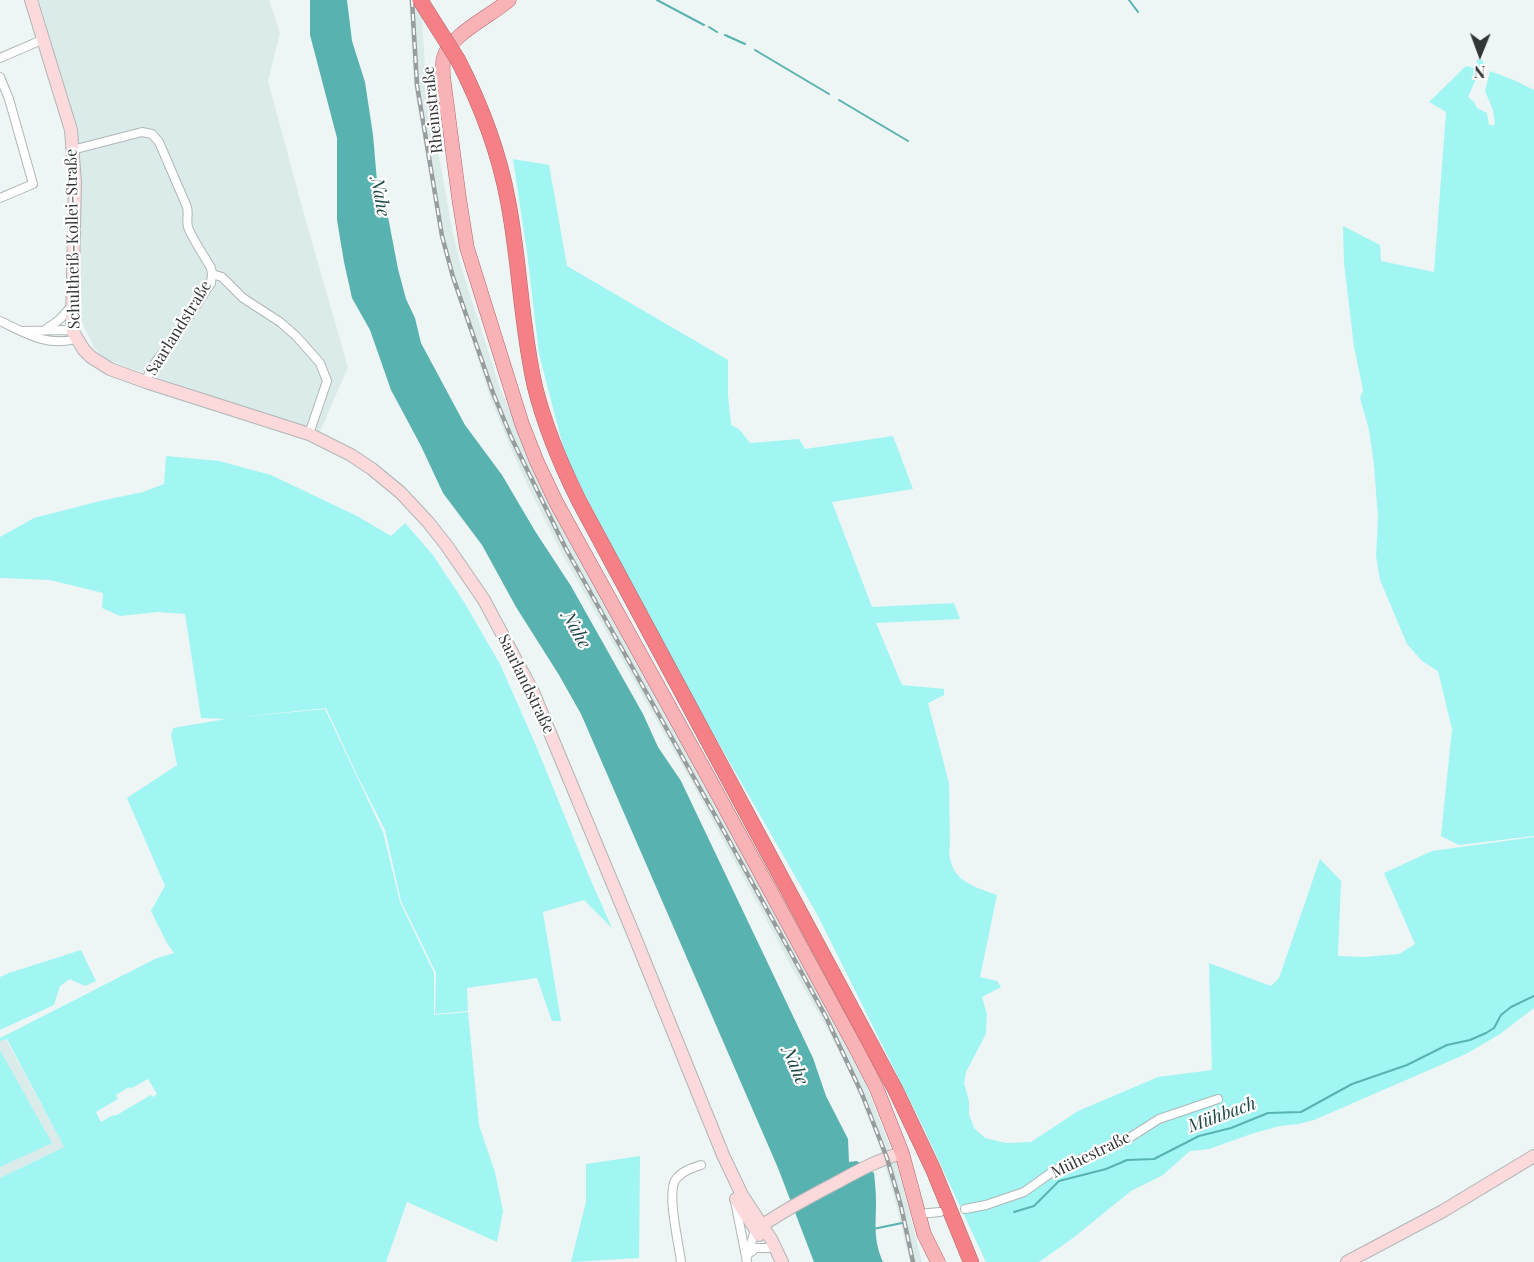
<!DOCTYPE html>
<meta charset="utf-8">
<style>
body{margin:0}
#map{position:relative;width:1534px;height:1262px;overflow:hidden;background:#eef5f5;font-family:"Playfair Display",serif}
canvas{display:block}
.north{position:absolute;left:1450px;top:24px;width:60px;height:60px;-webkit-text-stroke:4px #fff;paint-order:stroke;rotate:181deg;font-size:16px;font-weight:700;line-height:24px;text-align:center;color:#333636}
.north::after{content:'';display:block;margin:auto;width:21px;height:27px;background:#333636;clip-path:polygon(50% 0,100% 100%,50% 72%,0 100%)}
</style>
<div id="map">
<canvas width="1534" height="1262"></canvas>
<div class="north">N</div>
</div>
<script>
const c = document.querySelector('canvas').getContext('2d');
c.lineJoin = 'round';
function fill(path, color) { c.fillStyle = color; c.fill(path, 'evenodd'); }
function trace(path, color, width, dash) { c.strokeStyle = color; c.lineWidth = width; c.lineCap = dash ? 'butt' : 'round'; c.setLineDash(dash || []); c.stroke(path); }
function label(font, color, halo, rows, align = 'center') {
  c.font = font + ' "Playfair Display",serif'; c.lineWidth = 4.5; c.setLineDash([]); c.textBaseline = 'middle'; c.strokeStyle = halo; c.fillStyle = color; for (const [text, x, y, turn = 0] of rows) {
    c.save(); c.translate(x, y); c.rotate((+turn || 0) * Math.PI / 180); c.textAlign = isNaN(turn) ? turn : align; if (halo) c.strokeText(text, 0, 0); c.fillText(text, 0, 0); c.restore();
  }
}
fill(new Path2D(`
 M39,0H269L280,33L268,81L305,218L348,367L319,434L122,365L106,359L95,349L85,329L79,313L78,279L80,183L55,58Z
 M409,0H421L426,84L453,234L462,270L500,388L532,461L807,967L862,1075L897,1164L922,1262H910L897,1208L878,1141L851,1075L823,1021L795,973L691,781L561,552L523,476L507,439L489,394L440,236L414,85Z
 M6,1039L64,1147L0,1178V1041Z`), '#dbebea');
fill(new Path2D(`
 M1479,59L1483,61L1485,70L1476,79L1468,97L1474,102L1477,108L1487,113L1489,125H1495L1493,110L1485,91L1490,71L1516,81L1534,90V836L1459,845L1441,836L1452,729L1438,671L1422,661L1407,644L1380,580L1376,556L1378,518L1374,465L1369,430L1360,398L1363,390L1354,347L1344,263L1343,226L1380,245L1381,261L1434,272L1446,112L1429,102L1466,66L1474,68L1478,63L1476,61Z
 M513,159L549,165L567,266L728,360V395L731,425L739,429L750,443L799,439L805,449L893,436L913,489L832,502L872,607L954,603L960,619L876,623L902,685L944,689V695L928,703L949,783L950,845C947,859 954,875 966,882C975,888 987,891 997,895L980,977L997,981L1001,987L982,997L987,1014L986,1034L966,1072L964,1083L969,1101V1114L974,1128L985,1138L1006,1143L1031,1142L1078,1111L1158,1077L1212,1070L1209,963L1271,986L1279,978L1320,859L1341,881L1338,956L1364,957L1399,954L1415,944L1384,873L1432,851L1534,837V1008L1500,1034L1466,1054L1314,1120L1299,1124L1280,1126L1254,1133L1209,1149L1190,1151L1163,1175L1131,1191L1073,1238L1039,1262H986L924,1129L818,916L679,674L566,458L539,354L527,252Z
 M166,456L219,461L271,475L357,516L391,536L405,523L433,555L464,602L500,664L537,748L589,876L612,928L584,900L543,912L561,1021H552L537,978L467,988L468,1011L435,1014L436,973L401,901L385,830L358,777L326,708L231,718L325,709L383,832L400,902L434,973V1015L468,1012L479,1125L495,1172L503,1211L497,1242L407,1202L386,1262H0V1178L64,1147L7,1039L0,1041V1038L155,959L174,953L167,943L151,911L165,886L127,798L177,765L171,735L173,728L226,719L201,718L185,614L158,612L120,616L102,608L103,593L50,580L0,578V537L34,518L100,501L143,492L164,484ZM148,1079L157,1094L153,1097L151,1095L115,1116L113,1115L101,1122L96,1112L118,1099L116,1095L129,1087L130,1089Z
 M81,950L96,981L85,986L70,979L60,986L54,1005L0,1030V977L9,973Z
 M0,1050L52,1143L0,1167Z
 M640,1156L639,1258L571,1262L586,1202V1164Z`), '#a1f6f3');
fill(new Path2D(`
 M310,0H347L352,41L365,82L373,135L377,181L385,201L398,269L406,299L415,318L421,343L465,425L502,475L535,531L571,586L643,714L658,747L681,781L813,1058L826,1096L848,1139L849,1162L857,1161L874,1173C875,1183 876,1192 876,1202C876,1224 873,1240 883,1262H814L778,1168L581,714L559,675L516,607L482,545L443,493L421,446L391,390L370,330L352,298L344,262L337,220V138L310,35Z`), '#58b2b0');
trace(new Path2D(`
 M657,0L704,25
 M1129,0L1138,12
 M709,27L717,32
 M725,35L745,44
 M755,50L829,94
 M839,100L908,141
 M1014,1212L1034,1206L1059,1181L1106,1169L1127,1160L1154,1159L1199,1136L1231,1128L1268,1113L1301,1112L1352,1084L1407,1065L1447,1045L1470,1040L1486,1033L1494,1028L1501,1015L1511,1007L1534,996
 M873,1229L902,1223`), '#58b2b0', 2);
const street = new Path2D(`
 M0,58L44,39
 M0,77L9,99L33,184L0,198
 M72,150L142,132L152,134L159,142L187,207C189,214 186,220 188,227C191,237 205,257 211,268L212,274L211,283L188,318L150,370L146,382
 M212,274L222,277L243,298L280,322L296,336L320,363L327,381L309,434
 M0,321C26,333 46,347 76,339
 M46,329L59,320L72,306
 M23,331L66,330L73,332
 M735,1201L747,1262
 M965,1209L986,1205L1024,1192L1055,1170L1126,1140L1159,1119L1218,1099
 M918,1214L940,1212
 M748,1254L756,1248H768
 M747,1257L755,1230
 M681,1262C679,1244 666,1192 676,1179C682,1171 692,1168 701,1165`);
const secondary = new Path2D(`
 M31,0L71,130L75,183L72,320L73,332L84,350L91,357L110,369L146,382L309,434L351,455L372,469L401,493L428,522L447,546L484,600L533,692L634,935L723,1155L742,1195L771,1239L782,1262
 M736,1199L759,1235
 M757,1229C781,1212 807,1198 834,1184C856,1172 877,1160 902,1153
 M1347,1262L1443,1211L1534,1156`);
const primary = new Path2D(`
 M509,0C491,16 451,34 444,57C442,63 443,70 443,76L459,198L467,248L522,424L537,462L557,504L711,782L858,1052L876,1087L902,1153L924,1234L938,1262`);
const highway = new Path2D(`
 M458,60C481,105 499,152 508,201C520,263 521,326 535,387C545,427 561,465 579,501L895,1089L933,1169L971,1262`);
trace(street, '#afb6b6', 10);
trace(secondary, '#afb6b6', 14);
trace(primary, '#b1666a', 15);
trace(highway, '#b1666a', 16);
trace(street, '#fff', 8);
trace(secondary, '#fcd9db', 12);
trace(primary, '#f9b3b6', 14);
trace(highway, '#f58086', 15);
const rail = new Path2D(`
 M412,0L417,85L442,236L453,277L493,393L512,439L565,547L726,835L826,1017L862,1094L887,1158L901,1206L913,1262`);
trace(rail, '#979c9c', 4.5);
trace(rail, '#fff', 2, [7]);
const highwayBridge = new Path2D(`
 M420,0L458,60`);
trace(highwayBridge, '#b1666a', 16, []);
trace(highwayBridge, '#f58086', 15);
label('16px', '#333636', '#fff', [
 ["Rheinstraße",433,110,-96],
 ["Schultheiß-Kollei-Straße",73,239,-91],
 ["Saarlandstraße",179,328,-58],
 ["Saarlandstraße",526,684,64],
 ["Mühestraße",1091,1155,-26]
]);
label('italic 18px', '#1f4948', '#fff', [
 ["Nahe",380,197,80],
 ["Nahe",576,630,61],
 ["Nahe",795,1066,67],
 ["Mühbach",1222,1115,-20]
]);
</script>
